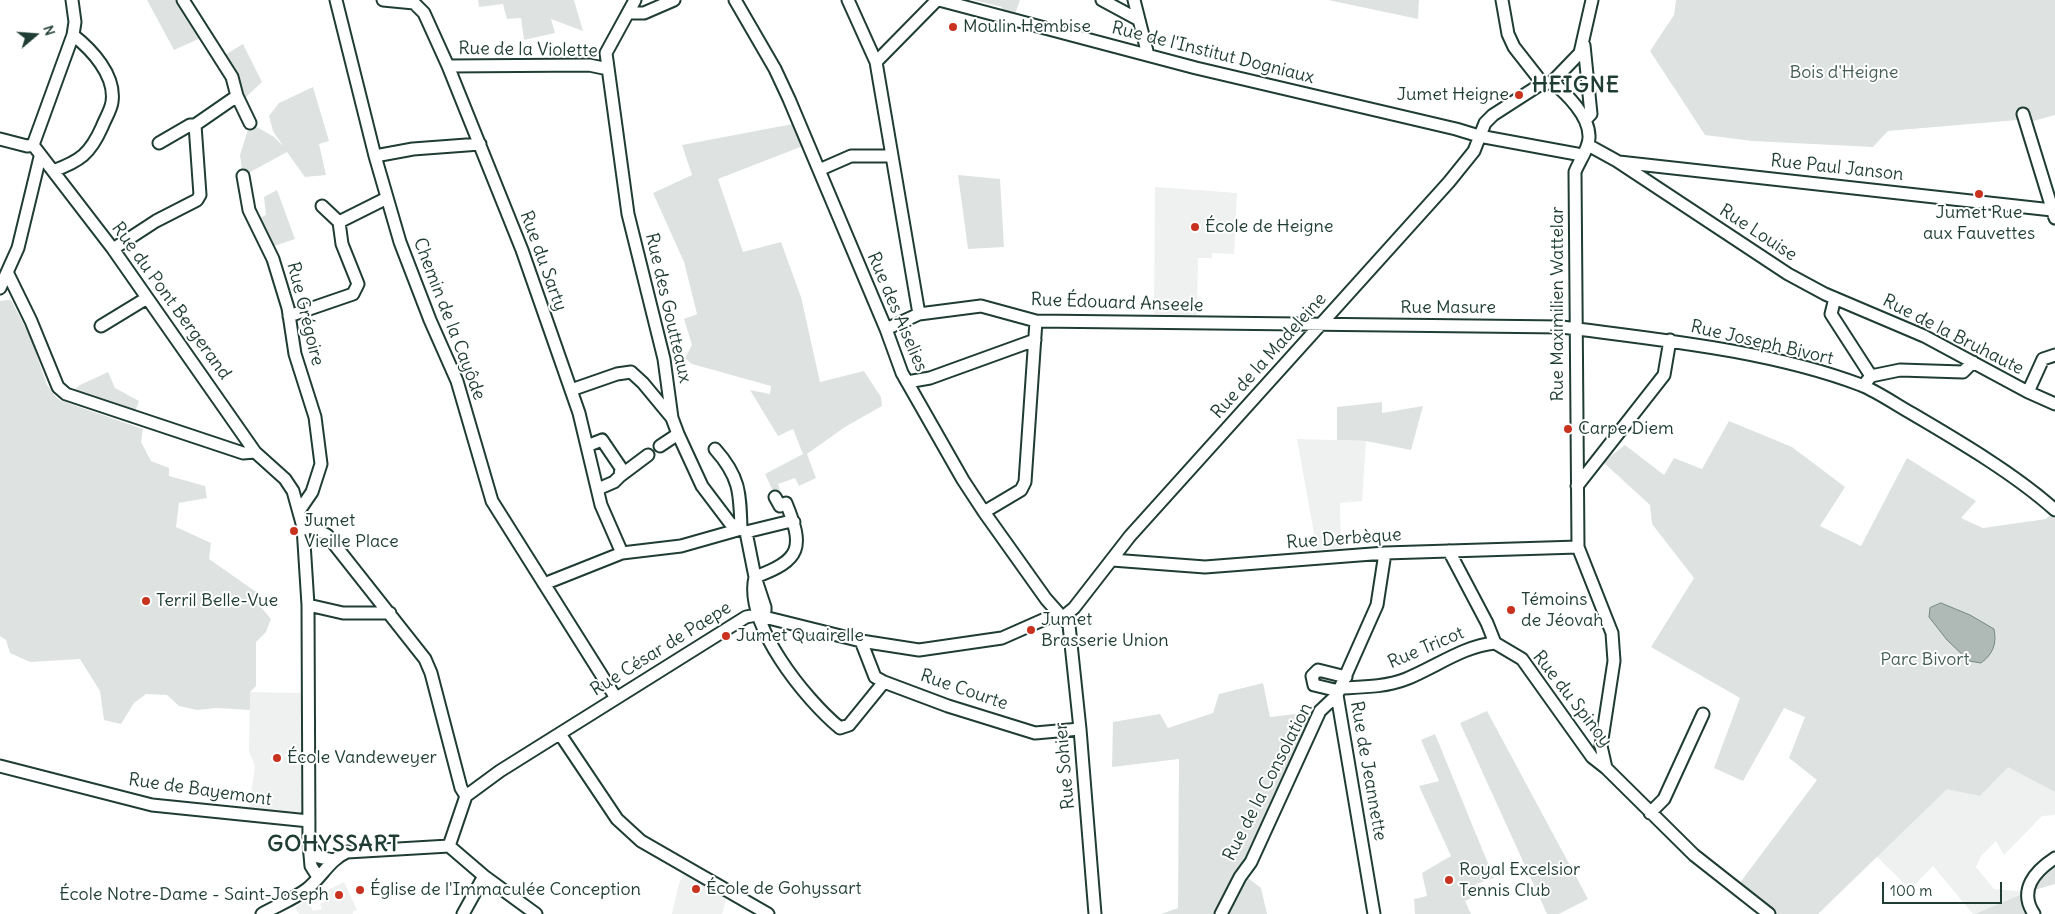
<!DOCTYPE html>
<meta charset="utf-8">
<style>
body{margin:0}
#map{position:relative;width:2055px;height:914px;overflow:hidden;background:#fff;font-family:Delius,sans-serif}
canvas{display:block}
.north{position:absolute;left:10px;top:10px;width:50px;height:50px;-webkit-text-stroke:4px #fff;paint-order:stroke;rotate:72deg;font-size:14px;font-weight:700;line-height:20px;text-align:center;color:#1f3d34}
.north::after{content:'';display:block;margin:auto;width:18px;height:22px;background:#1f3d34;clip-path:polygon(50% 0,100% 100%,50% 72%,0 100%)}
.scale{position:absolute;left:1882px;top:882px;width:120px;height:22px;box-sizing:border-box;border:2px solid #1f3d34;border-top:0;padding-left:6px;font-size:15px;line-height:18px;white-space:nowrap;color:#1f3d34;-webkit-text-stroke:4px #fff;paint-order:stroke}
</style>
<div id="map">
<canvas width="2055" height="914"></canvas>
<div class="north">N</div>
<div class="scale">100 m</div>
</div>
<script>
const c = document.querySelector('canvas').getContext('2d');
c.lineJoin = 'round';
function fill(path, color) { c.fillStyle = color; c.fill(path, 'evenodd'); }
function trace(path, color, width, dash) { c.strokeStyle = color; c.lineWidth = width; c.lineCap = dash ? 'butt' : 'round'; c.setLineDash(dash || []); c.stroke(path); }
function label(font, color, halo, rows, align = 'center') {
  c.font = font + ' Delius,sans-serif'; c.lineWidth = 4; c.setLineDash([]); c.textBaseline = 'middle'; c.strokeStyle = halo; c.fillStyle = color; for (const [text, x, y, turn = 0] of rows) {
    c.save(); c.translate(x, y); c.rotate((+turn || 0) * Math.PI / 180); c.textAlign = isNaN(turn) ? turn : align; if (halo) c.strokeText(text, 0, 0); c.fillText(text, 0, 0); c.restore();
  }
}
fill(new Path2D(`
 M1155,187L1237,193L1234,254L1212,253V258H1198L1197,316L1154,314Z
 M1297,439L1366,441L1362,501L1340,503L1341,548L1317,550Z
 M250,692L302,693V813L249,808L255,766L249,751Z
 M2008,766L2055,792V815L2042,816L2004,855L1996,841L1981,856L1976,867L1994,889L2027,892L1973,914L1933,866L1910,889L1876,856L1947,788L1980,796Z
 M685,873L727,896L722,914H672L679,883Z
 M344,882L357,910L352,912L353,914H299L295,907L308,900L313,911L322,909L320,904L330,899L326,891Z`), '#eef1f0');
fill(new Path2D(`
 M147,0H184L205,36L174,50Z
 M478,0H574L583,31L551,19L555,33L524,40L521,18L507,19L503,4L479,7Z
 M973,0H1020L1014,17L1001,12L1002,7Z
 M1328,0H1419L1418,19Z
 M1676,0H2055V115L2030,122L2017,120L1888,131L1873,147L1752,141L1705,135L1650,51L1674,15Z
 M243,44L262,82L245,98L237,96L220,58Z
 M313,87L329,141L319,144L326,175L305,177L287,152L243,176L240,155L250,123L274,137L283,146L273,131L269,116L279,103Z
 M798,123L808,144L718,179L743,252L781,242L801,297L820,382L864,371L881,397L882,406L845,427L807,454L816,478L799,486L795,478L778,484L780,490L774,493L765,474L803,454L793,429L778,436L750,390L770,394L771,386L692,364L685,358L692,345L684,319L697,314L684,262L653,193L692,175L682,145Z
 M958,175L1000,179L1004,247L968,249Z
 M277,190L295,239L271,247L257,219L266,215L264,197Z
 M8,300H11L31,339L47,385L55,396L59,400L143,429L141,442L151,461L169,468V476L205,486L207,498L179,503L176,527L211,543L209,559L259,594L260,606L271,619L266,632L256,642V686L250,692V710L217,708L197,710L179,706L167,695L146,694L134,703L121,724L104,720L100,691L80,659L30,662L10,653L6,640L0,636V301Z
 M108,372L115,388L139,401L133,417L69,395L80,385Z
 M1382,402V413L1423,406L1411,450L1366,441L1337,440V407Z
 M1729,421L1792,447L1845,487L1820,526L1861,546L1907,458L1976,501L1961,518L1983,528L2046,519L2050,515L2055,519V792L2008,767L1980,796L1947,789L1818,914H1772L1736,888L1817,780L1789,758L1805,717L1784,708L1743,781L1714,768L1740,698L1651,647L1694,578L1652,524L1650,505L1603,462L1625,445L1664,475L1674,458L1702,469Z
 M1263,683L1270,717L1320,711L1244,875L1261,888L1267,914H1161L1178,908L1179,759L1112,767L1113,722L1160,714L1168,728L1213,713L1219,694Z
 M1487,711L1588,899L1559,914H1547L1460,723Z
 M1435,734L1494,878L1476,884L1480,894L1465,901L1471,914H1415L1414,899L1427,896L1422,873L1451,856L1419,786L1439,781L1421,740Z
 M2055,860V884L2027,892L2031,914H1974L2027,892Z`), '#dee3e2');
const water = new Path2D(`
 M1941,603L1970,615L1994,629C1997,644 1993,654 1981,663L1969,661L1947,640L1929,617L1930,608Z`);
fill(water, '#afbab7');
trace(water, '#758883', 1);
const minor = new Path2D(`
 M183,0L232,77L237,96L250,123
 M336,0L375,156L400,242L430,320L457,381L492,501L616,698
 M383,0L414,3L424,13L448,66L522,250L579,413L601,505L622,553
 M635,0L606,53L628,214L664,359L672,418L678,434L702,486L730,523L746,532
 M735,0L775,69L789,99L886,329L902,373L963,480L984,512L1046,599L1069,625L1080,729L1095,914
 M848,0L876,62L919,314
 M939,0L1196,68L1456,129L1479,136L1582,155
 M1102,0L1139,20
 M1134,0L1148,55
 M1502,0L1508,34L1514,47L1543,84
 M629,13H644L674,0
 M1584,45L1591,114L1585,120
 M876,62L937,0
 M448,66L589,65L608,69
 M1552,82L1580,53L1592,0
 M2023,114L2055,218
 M0,139L27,146L33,145
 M159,143L190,125H195L237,96
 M33,145L113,249L255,452L285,479L293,491L303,527L308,605L309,844L311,866L318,877
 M33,145L73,35L75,22L72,0
 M1588,145L1617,161L1788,274L1825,294L1924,336L2028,392L2055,404
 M375,156L413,149L480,144
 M1619,162L2052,210
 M819,170L851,156H890
 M53,171C80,161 90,154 102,127C105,119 111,110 112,102C116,75 91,49 73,35
 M243,176L249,210L273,259L288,308L295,354L315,417L321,464L312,492L299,511
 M322,206L339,222
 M113,249L156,221L197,200L200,195L195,125
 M8,274L31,321L58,387L66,394L243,453L255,452
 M0,288L18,248L40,157
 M1835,298L1831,314L1871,376
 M289,316L353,294L358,284L342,244L339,222L387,198
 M101,326L147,298
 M886,329L919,314L981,306L1036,321L1562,327C1660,340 1768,350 1861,385C1878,392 1895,404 1911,413C1957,440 2015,474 2055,510
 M907,382L930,378L1035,340
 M1863,386L1871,376L1900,370L1963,372L1973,362
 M571,390L617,374L631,372L643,383L672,418
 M2028,392L2043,359L2055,355
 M587,446L602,440L621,468L620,476L614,482L598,489
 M660,446L678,434
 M620,476L648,455
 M1577,486L1664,375L1670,340
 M984,512L1021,490L1025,482L1036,321
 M303,527L314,528L327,535L425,659L431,673L461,788L466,796
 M746,532L755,577L765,607V611L761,617
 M746,532L787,522H794
 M1449,551L1487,623L1495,643L1522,659L1592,757L1606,768
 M1112,560L1205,567L1385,553L1578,547
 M755,577C744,624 805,699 840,728L849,725L884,682
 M755,577C802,560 804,547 786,503L780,506L775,497
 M544,584L622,553L681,546L741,529C740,493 740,477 715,449
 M308,605L343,613H390
 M1063,617L1074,608L1130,536L1449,182L1474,151L1485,123L1493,115L1538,86L1552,82C1567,94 1589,116 1589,136C1590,147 1579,161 1575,172L1578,547L1612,633L1614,661L1601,746L1606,768L1694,855L1769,914
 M861,641L875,677L884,682L948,706L1035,733L1080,729
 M1341,688C1362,687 1386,687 1406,679C1436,667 1463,646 1495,643
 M1339,691L1314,685L1312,676L1318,670L1346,677
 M560,734L617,819L641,841L768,914
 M0,766L152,805L309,821
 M1650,813L1664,799L1703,714
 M309,844L319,857L333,860
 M449,846L466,796L500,771L746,617L756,615L861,641L919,650L1002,638L1054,615L1063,617
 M449,846L484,876L536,914
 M262,914C276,906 294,899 307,889C321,878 330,859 347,852L449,846
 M463,914L484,876
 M1221,914L1240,877L1251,862L1320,711L1337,695
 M1374,914L1337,695L1377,605L1385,553
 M2034,914C2018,890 2035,871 2055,858`);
trace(minor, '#1f3d34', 15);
trace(minor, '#fff', 11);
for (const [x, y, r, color] of [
 [953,27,5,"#c8321e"],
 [1519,95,5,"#c8321e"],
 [1979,194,5,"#c8321e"],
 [1195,227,5,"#c8321e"],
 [1568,429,5,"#c8321e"],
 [294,531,5,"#c8321e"],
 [146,601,5,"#c8321e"],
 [1511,610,5,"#c8321e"],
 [1031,630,5,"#c8321e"],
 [726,636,5,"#c8321e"],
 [277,758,5,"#c8321e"],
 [1449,880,5,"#c8321e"],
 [696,889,5,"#c8321e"],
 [360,890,5,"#c8321e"],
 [339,895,5,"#c8321e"]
]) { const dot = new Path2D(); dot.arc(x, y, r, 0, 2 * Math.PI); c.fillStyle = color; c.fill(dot); trace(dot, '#fff', 2); }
label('18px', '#1f3d34', '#fff', [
 ["Moulin Hembise",963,27],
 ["Jumet Heigne",1509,95,"right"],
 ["Jumet Rue",1979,213,"center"],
 ["aux Fauvettes",1979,234,"center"],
 ["École de Heigne",1205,227],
 ["Carpe Diem",1578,429],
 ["Jumet",304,521],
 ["Vieille Place",304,542],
 ["Témoins",1521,600],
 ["de Jéovah",1521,621],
 ["Terril Belle-Vue",156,601],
 ["Jumet",1041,620],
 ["Brasserie Union",1041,641],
 ["Jumet Quairelle",736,636],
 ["École Vandeweyer",287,758],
 ["Royal Excelsior",1459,870],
 ["Tennis Club",1459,891],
 ["École de Gohyssart",706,889],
 ["Église de l'Immaculée Conception",370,890],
 ["École Notre-Dame - Saint-Joseph",329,895,"right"]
], 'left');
label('18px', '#1f3d34', '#fff', [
 ["Rue de la Violette",528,50,1],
 ["Rue de l'Institut Dogniaux",1213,53,14],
 ["Rue Paul Janson",1837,168,6],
 ["Rue Louise",1758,233,33],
 ["Rue du Sarty",543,261,70],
 ["Rue du Pont Bergerand",171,301,54],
 ["Rue Édouard Anseele",1117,303,2],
 ["Rue Maximilien Wattelar",1558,304,-90],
 ["Rue des Goutteaux",668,308,77],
 ["Rue Masure",1448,308],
 ["Rue des Aiselies",897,312,67],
 ["Rue Grégoire",305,314,76],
 ["Chemin de la Cayôde",449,319,69],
 ["Rue de la Bruhaute",1953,335,27],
 ["Rue Joseph Bivort",1762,343,13],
 ["Rue de la Madeleine",1269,356,-48],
 ["Rue Derbèque",1344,539,-4],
 ["Rue Tricot",1426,648,-23],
 ["Rue César de Paepe",661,649,-32],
 ["Rue Courte",964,690,19],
 ["Rue du Spinoy",1572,699,52],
 ["Rue Sohier",1065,766,-95],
 ["Rue de Jeannette",1368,771,80],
 ["Rue de la Consolation",1268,782,-63],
 ["Rue de Bayemont",200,790,8]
]);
label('18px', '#455e57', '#fff', [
 ["Bois d'Heigne",1844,73],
 ["Parc Bivort",1925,660]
]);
c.letterSpacing = '1px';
label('bold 22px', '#1f3d34', '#fff', [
 ["HEIGNE",1576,86],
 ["GOHYSSART",334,845]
]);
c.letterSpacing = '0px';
</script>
